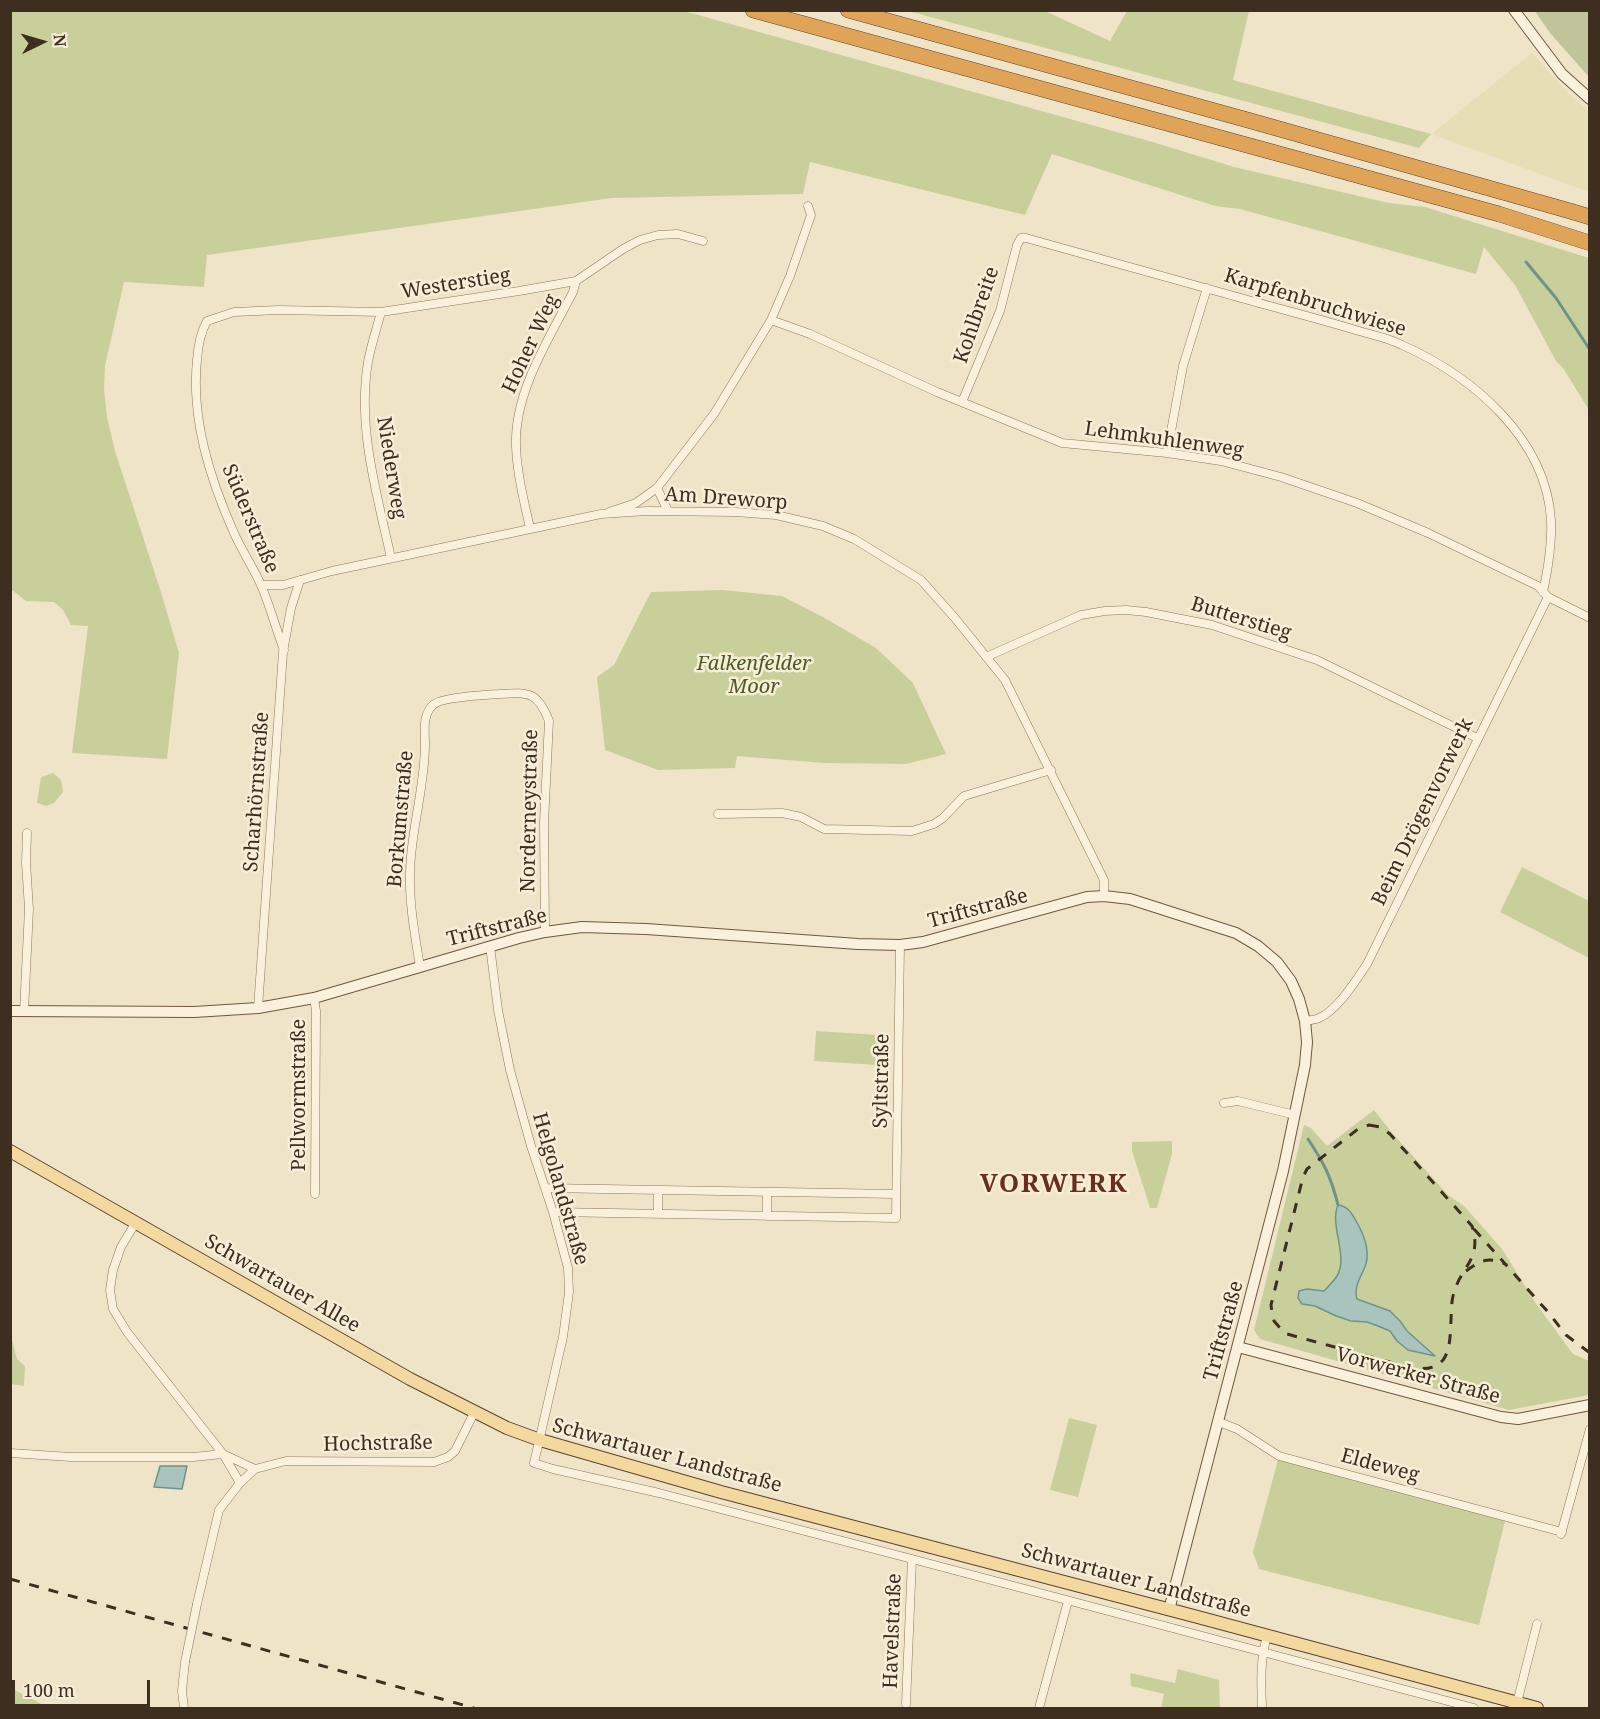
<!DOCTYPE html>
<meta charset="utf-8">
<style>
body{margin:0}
#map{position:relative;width:1600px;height:1719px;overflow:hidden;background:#f0e4c8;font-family:"Noto Serif",serif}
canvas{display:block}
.frame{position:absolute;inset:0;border:12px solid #3d2e20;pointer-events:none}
.north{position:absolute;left:12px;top:12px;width:60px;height:60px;-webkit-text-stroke:4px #f7eed8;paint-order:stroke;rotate:85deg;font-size:16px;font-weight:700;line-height:24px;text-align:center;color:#3d2e20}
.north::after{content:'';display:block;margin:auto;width:21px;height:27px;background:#3d2e20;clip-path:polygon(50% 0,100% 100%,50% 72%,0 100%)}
.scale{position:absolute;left:12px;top:1680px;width:138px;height:27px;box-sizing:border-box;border:3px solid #3d2e20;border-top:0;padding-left:8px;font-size:18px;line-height:21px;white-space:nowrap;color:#3d2e20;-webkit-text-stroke:4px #f7eed8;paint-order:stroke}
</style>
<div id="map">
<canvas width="1600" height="1719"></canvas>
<div class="frame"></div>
<div class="north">N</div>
<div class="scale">100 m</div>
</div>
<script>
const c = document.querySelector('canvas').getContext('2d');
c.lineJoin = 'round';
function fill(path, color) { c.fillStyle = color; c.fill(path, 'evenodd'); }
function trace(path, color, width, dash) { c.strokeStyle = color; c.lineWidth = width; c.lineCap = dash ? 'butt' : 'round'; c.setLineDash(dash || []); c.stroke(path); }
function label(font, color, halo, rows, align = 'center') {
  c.font = font + ' "Noto Serif",serif'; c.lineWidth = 5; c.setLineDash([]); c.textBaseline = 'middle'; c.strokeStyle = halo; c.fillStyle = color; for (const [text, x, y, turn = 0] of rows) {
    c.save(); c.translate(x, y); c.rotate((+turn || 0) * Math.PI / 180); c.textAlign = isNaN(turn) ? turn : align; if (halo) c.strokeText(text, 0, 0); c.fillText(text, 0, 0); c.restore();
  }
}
fill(new Path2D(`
 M1532,53L1570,95L1589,112V192L1431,134Z`), '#e6deb5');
fill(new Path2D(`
 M10,11H684L1156,143L1234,167L1389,203L1425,207L1589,258V410L1563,368L1556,361L1515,285L1484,247L1476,274L1240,209L1215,206L1052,154L1025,215L810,162L803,194L612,198L207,255L204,287L124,282L105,366L104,389L107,417L115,451L160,589L179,653L167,759L72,753L88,626L71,625L63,610L54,602L26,601L12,590L10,567Z
 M908,11H1045L1110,41L1127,11H1249L1233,80L1431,134L1419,148Z
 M722,590L782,596L823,617L876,648L913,683L946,754L906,764L824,763L737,756L735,768L658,770L605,750L597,677L614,665L651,592Z
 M53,773L61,780L63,792L54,803L46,806L37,803L41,777Z
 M1522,867L1589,901V958L1500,912Z
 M816,1031L879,1035L877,1065L814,1061Z
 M1374,1110L1393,1134L1448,1195L1465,1207L1502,1249L1537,1305L1573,1354L1589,1361V1395L1509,1410L1260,1339L1254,1330L1304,1125L1311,1128L1327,1146Z
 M1172,1141V1154L1157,1208H1150L1132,1151V1142Z
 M10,1332L17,1359L25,1366L24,1386L11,1384Z
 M1069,1418L1097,1425L1078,1497L1050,1490Z
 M1279,1456L1506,1517L1479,1625L1259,1569L1253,1552Z
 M1178,1669L1219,1680L1220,1708H1161L1164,1694L1131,1686L1130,1673L1175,1683Z
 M10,1688H11L49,1708H11Z`), '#c9cf9b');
fill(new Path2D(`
 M1535,11H1589V77L1550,33Z`), '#bfc49a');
const water = new Path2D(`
 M1338,1205C1347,1206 1351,1212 1355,1219C1363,1233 1370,1248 1366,1264C1362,1276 1353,1286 1357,1299L1390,1311L1400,1321L1407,1331L1435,1356L1408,1350L1397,1341L1390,1331L1378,1326L1367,1322L1351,1321L1336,1316L1315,1306L1302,1304L1298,1298L1299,1291L1307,1289L1324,1291C1328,1287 1333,1282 1337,1276C1349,1256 1329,1226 1338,1205Z
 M160,1466H187L182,1489L154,1487Z`);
fill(water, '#a9c4bc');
trace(water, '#6f938a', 1.5);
trace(new Path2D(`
 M1526,262L1556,298L1590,350
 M1308,1139C1324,1163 1331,1177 1338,1205`), '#6f938a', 3);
const street = new Path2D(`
 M381,312C377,328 371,345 368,362C357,428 377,494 391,558
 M771,320L810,334L937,392L1062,443L1167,453L1221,461L1281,477L1357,503L1428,533L1538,586L1548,597L1590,618
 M962,402L1000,311L1017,245L1021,238H1026C1098,258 1169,278 1241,298C1280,309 1320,319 1359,331C1373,335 1389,338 1402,345C1472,376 1546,438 1551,520C1552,543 1548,569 1543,592
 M1167,453L1183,366L1207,288
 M657,488L668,511
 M609,512L636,503L657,488L714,414L771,320L790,276L811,215L808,206
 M530,528C524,501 517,474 516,446C514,392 549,339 573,292L576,281
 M261,585H283L332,571L601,514L647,511L735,512L776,515L823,526L854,539L921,580L954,617L1005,680L1104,880V896
 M284,650C276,629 270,606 261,585C253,567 242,551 234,533C210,479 191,419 197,360C198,346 200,333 207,321L234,312L279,310L381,312L519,291L576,281L623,249L640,240L658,235L678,234L703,241
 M986,657L1081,615L1105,611L1126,610L1146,612L1212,625L1317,660L1477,738
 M718,814L782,813L801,817L824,829L912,831L934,824L943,818L964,796L1051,770
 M490,946L498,1010L510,1070L531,1146L553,1212L568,1268L569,1292L563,1337L534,1463L553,1469L659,1493L912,1559L1474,1708
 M420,967C415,935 409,904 410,872C411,829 425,787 425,744C425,732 422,715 433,705C441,697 486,695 500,694C529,692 538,692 549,721L544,823L545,932
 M314,998L316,1011L315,1194
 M258,1008L283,652L291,608L300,580
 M24,1011L29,909L26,863L27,833
 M1305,1021C1310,1020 1315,1020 1319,1018C1337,1011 1357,979 1367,964L1548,597
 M1224,1103L1238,1101L1295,1115
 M545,1188L896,1194
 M553,1212L896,1218L900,945
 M658,1214V1190
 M767,1216V1192
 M136,1222L121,1247L113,1270L110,1290L113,1309L127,1332L223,1454L240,1483
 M1219,1422L1237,1429L1279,1456L1562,1532
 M10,1453L71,1457H193L223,1454L255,1469
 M1561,1534L1590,1429
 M197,1604L219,1510L240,1483L255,1469L286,1461L434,1462L448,1457L455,1451L475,1411
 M1517,1703L1537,1624
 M906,1704L912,1559
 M184,1708L182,1691L185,1662
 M1039,1708L1068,1601
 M1262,1708C1261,1683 1260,1660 1267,1636`);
const secondary = new Path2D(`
 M1514,10L1562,74L1590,99
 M10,1011L194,1012L258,1008L314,998L519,938L545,932L582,927L646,929L858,944L900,945L923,942L1087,897L1104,896L1130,899L1236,933L1258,946L1277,962L1291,981L1299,999L1305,1021L1307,1042L1305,1065L1283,1171L1169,1610
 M1238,1347L1501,1417L1518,1419L1590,1405`);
const primary = new Path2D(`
 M10,1151L410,1379L507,1428L540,1440L721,1492L1194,1616L1537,1708`);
const highway = new Path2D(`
 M753,10L1499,214L1590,243
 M848,10L1244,119L1570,211L1590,217`);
trace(street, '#8d765c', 9);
trace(secondary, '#6f573f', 12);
trace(primary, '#5b4430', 14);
trace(highway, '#5b4430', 16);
trace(street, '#faf1dc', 8);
trace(secondary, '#faf1dc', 10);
trace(primary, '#f3d9a0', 12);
trace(highway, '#e0a458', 15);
trace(new Path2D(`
 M1369,1125L1380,1127L1390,1134L1472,1226C1483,1260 1460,1266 1453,1296C1449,1313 1454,1346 1443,1360C1433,1371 1421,1369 1408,1367L1287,1334L1280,1328L1274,1321L1272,1313L1271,1305L1303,1177L1307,1169L1358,1129Z
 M1474,1229L1548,1312L1566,1335L1590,1353
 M1466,1271C1481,1260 1489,1256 1507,1265
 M10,1579L474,1708`), '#3d2e20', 3, [10, 10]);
const streetBridge = new Path2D(`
 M185,1662L197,1604`);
trace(streetBridge, '#8d765c', 9, []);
trace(streetBridge, '#faf1dc', 8);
label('20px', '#3d2e20', '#f7eed8', [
 ["Westerstieg",456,284,-9],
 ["Karpfenbruchwiese",1315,303,17],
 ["Kohlbreite",977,315,-71],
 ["Hoher Weg",531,344,-65],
 ["Lehmkuhlenweg",1164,440,8],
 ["Niederweg",391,468,81],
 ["Am Dreworp",726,499,4],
 ["Süderstraße",250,519,67],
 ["Butterstieg",1241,619,17],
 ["Scharhörnstraße",257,792,-86],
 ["Norderneystraße",530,811,-89],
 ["Beim Drögenvorwerk",1423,812,-64],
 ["Borkumstraße",401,819,-85],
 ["Triftstraße",978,909,-15],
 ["Triftstraße",497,928,-14],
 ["Syltstraße",882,1081,-89],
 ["Pellwormstraße",299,1095,-90],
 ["Helgolandstraße",560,1189,74],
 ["Schwartauer Allee",282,1284,30],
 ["Triftstraße",1224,1331,-75],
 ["Vorwerker Straße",1418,1376,15],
 ["Hochstraße",378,1444,-1],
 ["Schwartauer Landstraße",667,1456,15],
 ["Eldeweg",1380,1466,15],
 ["Schwartauer Landstraße",1136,1581,15],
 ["Havelstraße",893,1631,-88]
]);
label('italic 20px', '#4d5a26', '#f7eed8', [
 ["Falkenfelder",754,664],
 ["Moor",754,687]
]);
c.letterSpacing = '1.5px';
label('bold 26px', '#6b2e1e', '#f7eed8', [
 ["VORWERK",1054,1185]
]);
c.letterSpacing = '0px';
</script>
